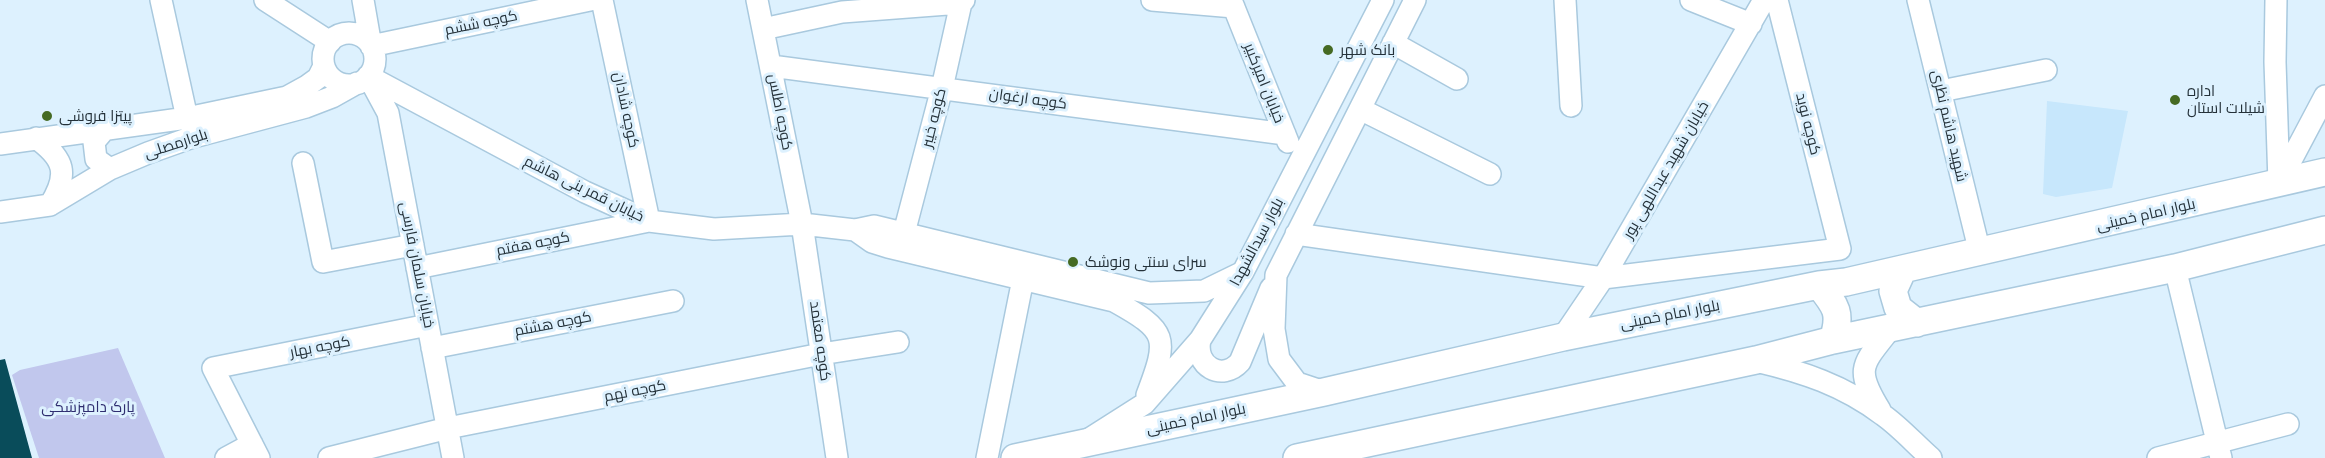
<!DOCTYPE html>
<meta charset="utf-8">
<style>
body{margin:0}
canvas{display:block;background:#ddf1fe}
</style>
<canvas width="2325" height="458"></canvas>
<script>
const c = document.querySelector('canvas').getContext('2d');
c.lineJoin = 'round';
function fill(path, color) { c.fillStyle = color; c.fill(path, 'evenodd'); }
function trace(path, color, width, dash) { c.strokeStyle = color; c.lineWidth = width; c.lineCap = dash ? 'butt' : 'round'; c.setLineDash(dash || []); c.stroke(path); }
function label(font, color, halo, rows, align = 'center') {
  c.font = font + ' Raleway,Cairo,sans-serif'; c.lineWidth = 6; c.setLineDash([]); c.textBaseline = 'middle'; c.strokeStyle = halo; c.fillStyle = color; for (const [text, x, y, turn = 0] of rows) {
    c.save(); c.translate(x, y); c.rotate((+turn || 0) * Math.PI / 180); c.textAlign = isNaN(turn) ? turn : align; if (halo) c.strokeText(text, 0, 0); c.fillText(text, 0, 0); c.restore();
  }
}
fill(new Path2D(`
 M2047,101L2128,111L2112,188L2056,197L2043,194Z`), '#c7e7fc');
fill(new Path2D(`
 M118,348L165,458H39L12,375L20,370Z`), '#c1c7ed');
fill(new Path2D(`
 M5,359L32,458H0V360Z`), '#094c5a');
const minor = new Path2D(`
 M161,0L187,118
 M265,0L330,42
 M363,0L371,46L590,0
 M757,0L802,224L837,458
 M1152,0L1234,7
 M1231,0L1288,142
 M1565,0L1571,106
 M1691,0L1751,24
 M1918,0L1980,253
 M2276,0L2275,62L2279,183
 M763,29L842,12L961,3L964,0
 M323 59a26 26 0 1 1 52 0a26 26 0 1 1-52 0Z
 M1393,43L1457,79
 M771,66L1285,134
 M368,76L585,192L649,221L714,229L802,224L855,230L874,226L1149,293L1204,291L1243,272
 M368,76L388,113L453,458
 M1941,91L2046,70
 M1360,109L1490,174
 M105,129L94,142L96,159L110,169
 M36,138C65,159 69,174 50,205
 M0,144L187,118L287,97L307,86L318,78L324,66
 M303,163L323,262L413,245
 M2279,183L2325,96
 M0,212L50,205L110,169L148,153L190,138L306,107L332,97L357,83
 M855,230L872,242L888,247L1114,301C1168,331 1169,337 1147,395
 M904,233L942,88L961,3
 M1296,234L1603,278L1840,249L1777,0
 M417,268L649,221L602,0
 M2175,268L2221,458
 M1563,337L1603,278L1764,0
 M1200,340C1194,366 1222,382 1240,362L1271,288
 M432,348L673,301
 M1756,361C1803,372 1843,385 1883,415C1900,427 1915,444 1931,458
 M1324,392L1297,383L1279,359L1274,329L1276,275L1415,0
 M1880,410C1854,368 1862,365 1891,328
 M1089,439L1144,404L1200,340L1243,272L1383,0
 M226,458L252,444
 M259,458L213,368L428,325
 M329,458L448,428L821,354L898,342
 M987,458L1023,279
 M2158,458L2288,424`);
const major = new Path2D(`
 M1903,269L1893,291L1898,308L1917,323
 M1819,285C1836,306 1842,313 1833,340
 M1015,458L1324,392L1563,337L1819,285L1846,282L2325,172
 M1297,458L1756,360L1833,340L2175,268L2325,230`);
trace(minor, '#a9c9de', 24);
trace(major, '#a9c9de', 30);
trace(minor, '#fff', 21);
trace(major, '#fff', 27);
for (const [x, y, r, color] of [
 [1328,50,6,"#456a23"],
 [2175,100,6,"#456a23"],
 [47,116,6,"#456a23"],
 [1073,262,6,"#456a23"]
]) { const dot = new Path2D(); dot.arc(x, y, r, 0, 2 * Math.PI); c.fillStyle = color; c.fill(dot); trace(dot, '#ddf1fe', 2); }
label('15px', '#243139', '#ddf1fe', [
 ["کوچه ششم",481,23,-12],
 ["خیابان امیرکبیر",1264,83,68],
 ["کوچه ارغوان",1028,99,8],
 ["کوچه شادان",626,110,78],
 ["کوچه اطلس",780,112,79],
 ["کوچه خیبر",934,118,-76],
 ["کوچه نوید",1808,124,76],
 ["شهید هاشم نظری",1949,126,77],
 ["بلوارمصلی",176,144,-18],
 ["خیابان شهید عبداللهی پور",1666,170,-60],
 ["خیابان قمر بنی هاشم",584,189,26],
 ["بلوار امام خمینی",2146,215,-13],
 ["بلوار سیدالشهدا",1257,242,-62],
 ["کوچه هفتم",533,244,-11],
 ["خیابان سلمان فارسی",417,265,79],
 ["بلوار امام خمینی",1670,315,-11],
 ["کوچه هشتم",553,324,-11],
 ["کوچه معتمد",820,341,82],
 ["کوچه بهار",320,347,-11],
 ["کوچه نهم",635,391,-11],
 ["بلوار امام خمینی",1196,419,-12]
]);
label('15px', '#243139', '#ddf1fe', [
 ["بانک شهر",1340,50],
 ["اداره",2187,91],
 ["شیلات استان",2187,108],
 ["پیتزا فروشی",59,116],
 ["سرای سنتی ونوشک",1085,262]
], 'left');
label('15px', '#2f2e70', '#ddf1fe', [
 ["پارک دامپزشکی",88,407]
]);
</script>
